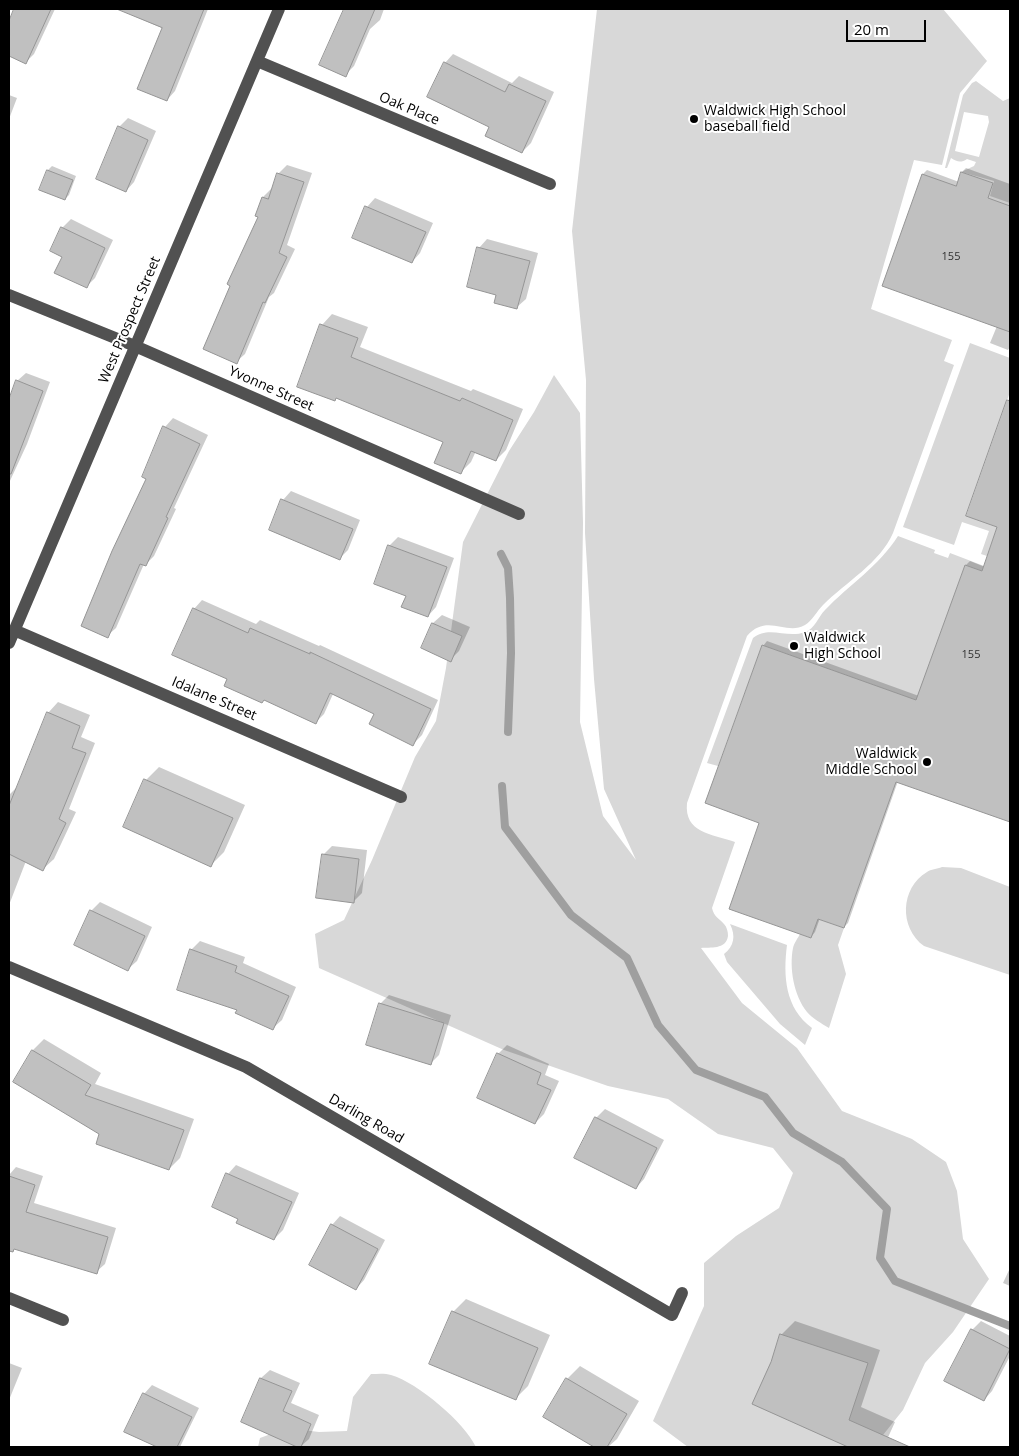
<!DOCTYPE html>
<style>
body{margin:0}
#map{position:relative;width:1019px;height:1456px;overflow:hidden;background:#fff;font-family:"Open Sans",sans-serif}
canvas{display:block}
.frame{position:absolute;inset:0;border:10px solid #000;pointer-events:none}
.scale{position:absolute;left:846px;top:20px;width:80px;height:22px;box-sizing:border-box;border:2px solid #000;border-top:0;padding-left:6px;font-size:15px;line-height:18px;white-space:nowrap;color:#000;-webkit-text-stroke:4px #fff;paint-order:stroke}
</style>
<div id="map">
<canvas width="1019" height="1456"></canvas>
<div class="frame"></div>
<div class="scale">20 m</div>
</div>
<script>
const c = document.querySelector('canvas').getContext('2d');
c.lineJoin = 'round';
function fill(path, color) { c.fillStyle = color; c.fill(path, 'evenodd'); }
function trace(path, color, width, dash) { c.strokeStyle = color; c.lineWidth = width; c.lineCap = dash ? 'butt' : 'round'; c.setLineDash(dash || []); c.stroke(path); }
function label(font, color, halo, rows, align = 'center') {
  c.font = font + ' "Open Sans",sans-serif'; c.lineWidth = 4; c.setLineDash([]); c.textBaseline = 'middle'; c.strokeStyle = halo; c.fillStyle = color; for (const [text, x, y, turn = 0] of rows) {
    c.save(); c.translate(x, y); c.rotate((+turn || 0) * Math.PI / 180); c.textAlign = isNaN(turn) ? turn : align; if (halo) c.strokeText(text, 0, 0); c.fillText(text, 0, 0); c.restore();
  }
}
fill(new Path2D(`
 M597,9H943L987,61L960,93L942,165L914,160L871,309L952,340L944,361L954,365L893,533C880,563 846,582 823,605C817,611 812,621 805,625C786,636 767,613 747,636L687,803C684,833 712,834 735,842L712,908C714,917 719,918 724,924C727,927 728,932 728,936C726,950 710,947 701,948L742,1003L797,1048L842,1111L912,1139L946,1162L957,1191L963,1239L989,1279L953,1332L925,1363L903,1410L883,1435L879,1447H688L653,1421L704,1306V1263L736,1236L779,1208L793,1173L773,1148L718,1134L668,1099L608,1086L504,1050L319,968L315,934L344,920L372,860L415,757L436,721L446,668L463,542L509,451L534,412L554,375L580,413L583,523L580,722L603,816L636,860L604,789L594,679L585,533L586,380L572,231Z
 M976,81L1003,101L1010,98V203L990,196L994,181L961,172L974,166L976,162L967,159C961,163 957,162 951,158L947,168H945L963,95L972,83ZM964,112L988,116L989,122L979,157L955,151Z
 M970,343L1010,358V392L966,515L997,527L987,556L981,554L989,531L962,522L954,545L903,527Z
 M898,536L935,550L934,553L948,558L950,553L984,566L982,571L965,565L929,665L949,712L762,645L718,766L707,763L753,638C769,625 787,639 805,632C815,629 818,617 825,610C849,585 879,566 898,536Z
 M942,867L961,868L1010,887V975L924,946C899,928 900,888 927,872C931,869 937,869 942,867Z
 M818,919L844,928L838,945L846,974L829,1028C821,1023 813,1019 807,1012C794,996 789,968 793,948C794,943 798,938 800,934L811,938Z
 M730,924L787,945C783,976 785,1008 812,1028L805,1045L780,1024L727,962L724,954C734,946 736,936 730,924Z
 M371,1374C377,1374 385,1373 391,1375C418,1383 464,1422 476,1447H258L260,1438L287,1428L319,1432L347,1431L353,1397Z`), '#d8d8d8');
fill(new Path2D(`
 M16,9H55L34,54L26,62L9,54V24Z
 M155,9H208L175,91L167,100L164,27L158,10Z
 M346,9H384L380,20L370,29L354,66L345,75L341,21Z
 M453,54L512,83L519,76L554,92L531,143L522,152L491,127L445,63Z
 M9,95L17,98L9,119Z
 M128,118L156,131L134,182L126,191L119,127Z
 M287,165L312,173L287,245L295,249L274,293L269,297L245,354L236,362L263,197L271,189H273L279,173Z
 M52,166L76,176L69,195L65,199L48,170Z
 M966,168L1010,184V347L1008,350L990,343L997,326L923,174L927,170L959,182L962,172Z
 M375,198L433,223L420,253L412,262L367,207Z
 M71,219L113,240L95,278L86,287L63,256L62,228Z
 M487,239L538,253L526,299L517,307L498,294L479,248Z
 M332,314L368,327L360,347L471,391L473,389L523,409L506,450L496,460L476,451L471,462L460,473L445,441L337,397L334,400L299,386L322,325Z
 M26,373L50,382L27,444L9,483V403L17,381Z
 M1010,396V821L898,781L848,923L844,927L820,918L815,932L811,937L761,822L763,646L767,641L919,696L966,565L970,561L985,567L999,526L968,515Z
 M173,418L208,435L174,508L176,509L154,556L145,565L144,564L116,628L107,636L148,478L165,427Z
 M291,491L360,520L348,550L340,558L283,500Z
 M398,537L454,558L436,607L428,616L407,596L389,546Z
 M202,600L256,624L260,620L319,646L320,645L438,700L422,735L413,744L376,714L333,694L324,714L315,723L229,678L194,609Z
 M442,615L470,627L459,651L450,660L423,648L433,623Z
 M58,702L90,715L81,737L95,743L69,809L76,812L54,859L43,869L26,861L9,905V795L19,785L48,713Z
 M159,767L245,805L224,852L211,865L125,827L146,780Z
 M332,846L367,850L362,893L353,902L324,854Z
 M100,902L152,927L137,961L128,969L91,911Z
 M200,941L245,957L243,963L296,987L282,1020L273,1028L238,1009L191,950Z
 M389,995L451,1015L439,1055L430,1064L380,1004Z
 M44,1039L101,1073L95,1084L194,1119L180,1158L169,1169L101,1134L14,1082L33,1050Z
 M507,1045L549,1064L545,1075L559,1081L544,1114L535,1123L498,1054Z
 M605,1109L664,1140L644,1179L636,1188L596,1118Z
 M236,1165L299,1193L283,1230L274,1239L240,1218L228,1174Z
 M16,1167L43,1176L34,1203L116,1228L105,1264L96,1272L9,1246V1175Z
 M340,1216L385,1240L364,1280L356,1289L332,1225Z
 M1010,1268V1286L1003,1283Z
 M466,1299L550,1335L528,1386L515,1399L453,1312Z
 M795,1321L880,1350L861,1407L895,1422L885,1444L881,1447H851L754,1403L772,1362L782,1334Z
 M981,1321L1010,1336V1356L992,1391L984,1400L972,1330Z
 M9,1363L22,1368L9,1400Z
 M580,1366L639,1401L617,1439L608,1447H596L545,1416L567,1379Z
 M270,1370L300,1383L291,1403L319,1415L309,1439L300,1447L242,1422L261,1378Z
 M152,1385L199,1408L180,1447H159L126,1431L144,1394Z`), '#0003');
trace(new Path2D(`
 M501,554L508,568L510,598L511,653L508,732
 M502,786L505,827L571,915L627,958L658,1025L696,1070L765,1097L793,1133L842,1162L887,1209L880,1258L895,1281L1010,1326`), '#9f9f9f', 8);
const building = new Path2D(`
 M14,9H51L26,64L9,56V21Z
 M117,9H204L167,101L137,89L162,28Z
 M344,9H375L346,77L319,65Z
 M444,62L505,92L509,84L546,101L522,153L485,136L489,127L427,97Z
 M118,126L148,140L126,192L96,179Z
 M47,170L73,180L65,200L39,190Z
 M961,172L993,183L988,198L1010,206V332L882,286L922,174L956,186Z
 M277,173L304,182L279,253L287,257L265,303L263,302L237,364L203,349L230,286L227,284L258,217L255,216L262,197L268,199Z
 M365,206L426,232L412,263L352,238Z
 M61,227L105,248L87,288L54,273L62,257L50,251Z
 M477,247L530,261L517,309L494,303L496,295L467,287Z
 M320,324L358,338L351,357L460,401L462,398L513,420L496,461L471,451L461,474L434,463L443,442L336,398L335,401L297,387Z
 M16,380L43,391L11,474H9V399Z
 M1007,400L1010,401V822L896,782L844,928L818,919L811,938L729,909L759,823L705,803L762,645L916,700L965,565L982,571L997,527L966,516Z
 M163,426L200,444L166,517L168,518L146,566L140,564L108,638L81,626L112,551L146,479L142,477Z
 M281,499L353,529L340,560L269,530Z
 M388,545L447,567L428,617L401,607L406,596L374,584Z
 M193,608L248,633L250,628L310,654V652L431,709L413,746L369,724L374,714L330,693L316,724L264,700L262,703L224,686L227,679L172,655Z
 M432,623L462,636L451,662L421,648Z
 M47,712L80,726L72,748L86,753L59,819L66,823L43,871L9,854V806Z
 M144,779L233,818L211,867L123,827Z
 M322,854L359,859L354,903L316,898Z
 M90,910L145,936L128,971L74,945Z
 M190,949L237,966L235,972L289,996L273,1030L235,1013L237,1010L177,990Z
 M379,1003L444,1023L431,1065L366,1045Z
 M32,1050L91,1085L85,1095L184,1130L169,1170L96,1144L99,1134L13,1082Z
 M497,1053L541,1073L537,1084L551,1090L535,1124L477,1098Z
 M595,1117L657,1148L636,1189L574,1158Z
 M226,1173L292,1202L274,1240L236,1223L238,1219L212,1207Z
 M9,1176L35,1185L26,1212L108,1237L97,1274L14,1249L13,1252L9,1251Z
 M331,1224L378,1249L356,1290L309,1265Z
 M452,1311L538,1348L516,1400L429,1364Z
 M971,1329L1010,1349L984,1401L944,1381Z
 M780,1334L868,1363L849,1420L910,1447H848L752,1404L771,1362Z
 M260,1378L292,1391L283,1411L311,1424L301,1447H297L241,1422Z
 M566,1378L627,1414L607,1447H594L543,1417Z
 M143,1393L192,1417L177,1447H157L124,1432Z`);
fill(building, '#c0c0c0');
trace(building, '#959595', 1);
trace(new Path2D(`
 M257,61L550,184
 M9,295L135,346L519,514
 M14,630L401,797
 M9,643L279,9
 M9,967L246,1067L672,1315L682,1293
 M9,1298L63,1320`), '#515151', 12);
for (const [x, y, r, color] of [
 [694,119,5,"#000"],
 [794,646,5,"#000"],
 [927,762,5,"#000"]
]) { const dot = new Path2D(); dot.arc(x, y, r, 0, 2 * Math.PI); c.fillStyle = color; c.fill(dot); trace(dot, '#fff', 2); }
label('11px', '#303030', null, [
 ["155",951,257],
 ["155",971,655]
]);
label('14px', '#000', '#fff', [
 ["Oak Place",409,109,23],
 ["West Prospect Street",130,320,-67],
 ["Yvonne Street",271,389,24],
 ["Idalane Street",214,699,23],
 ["Darling Road",366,1119,30]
]);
label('14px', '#000', '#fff', [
 ["Waldwick High School",704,111],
 ["baseball field",704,127],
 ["Waldwick",804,638],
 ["High School",804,654],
 ["Waldwick",917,754,"right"],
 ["Middle School",917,770,"right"]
], 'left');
</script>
